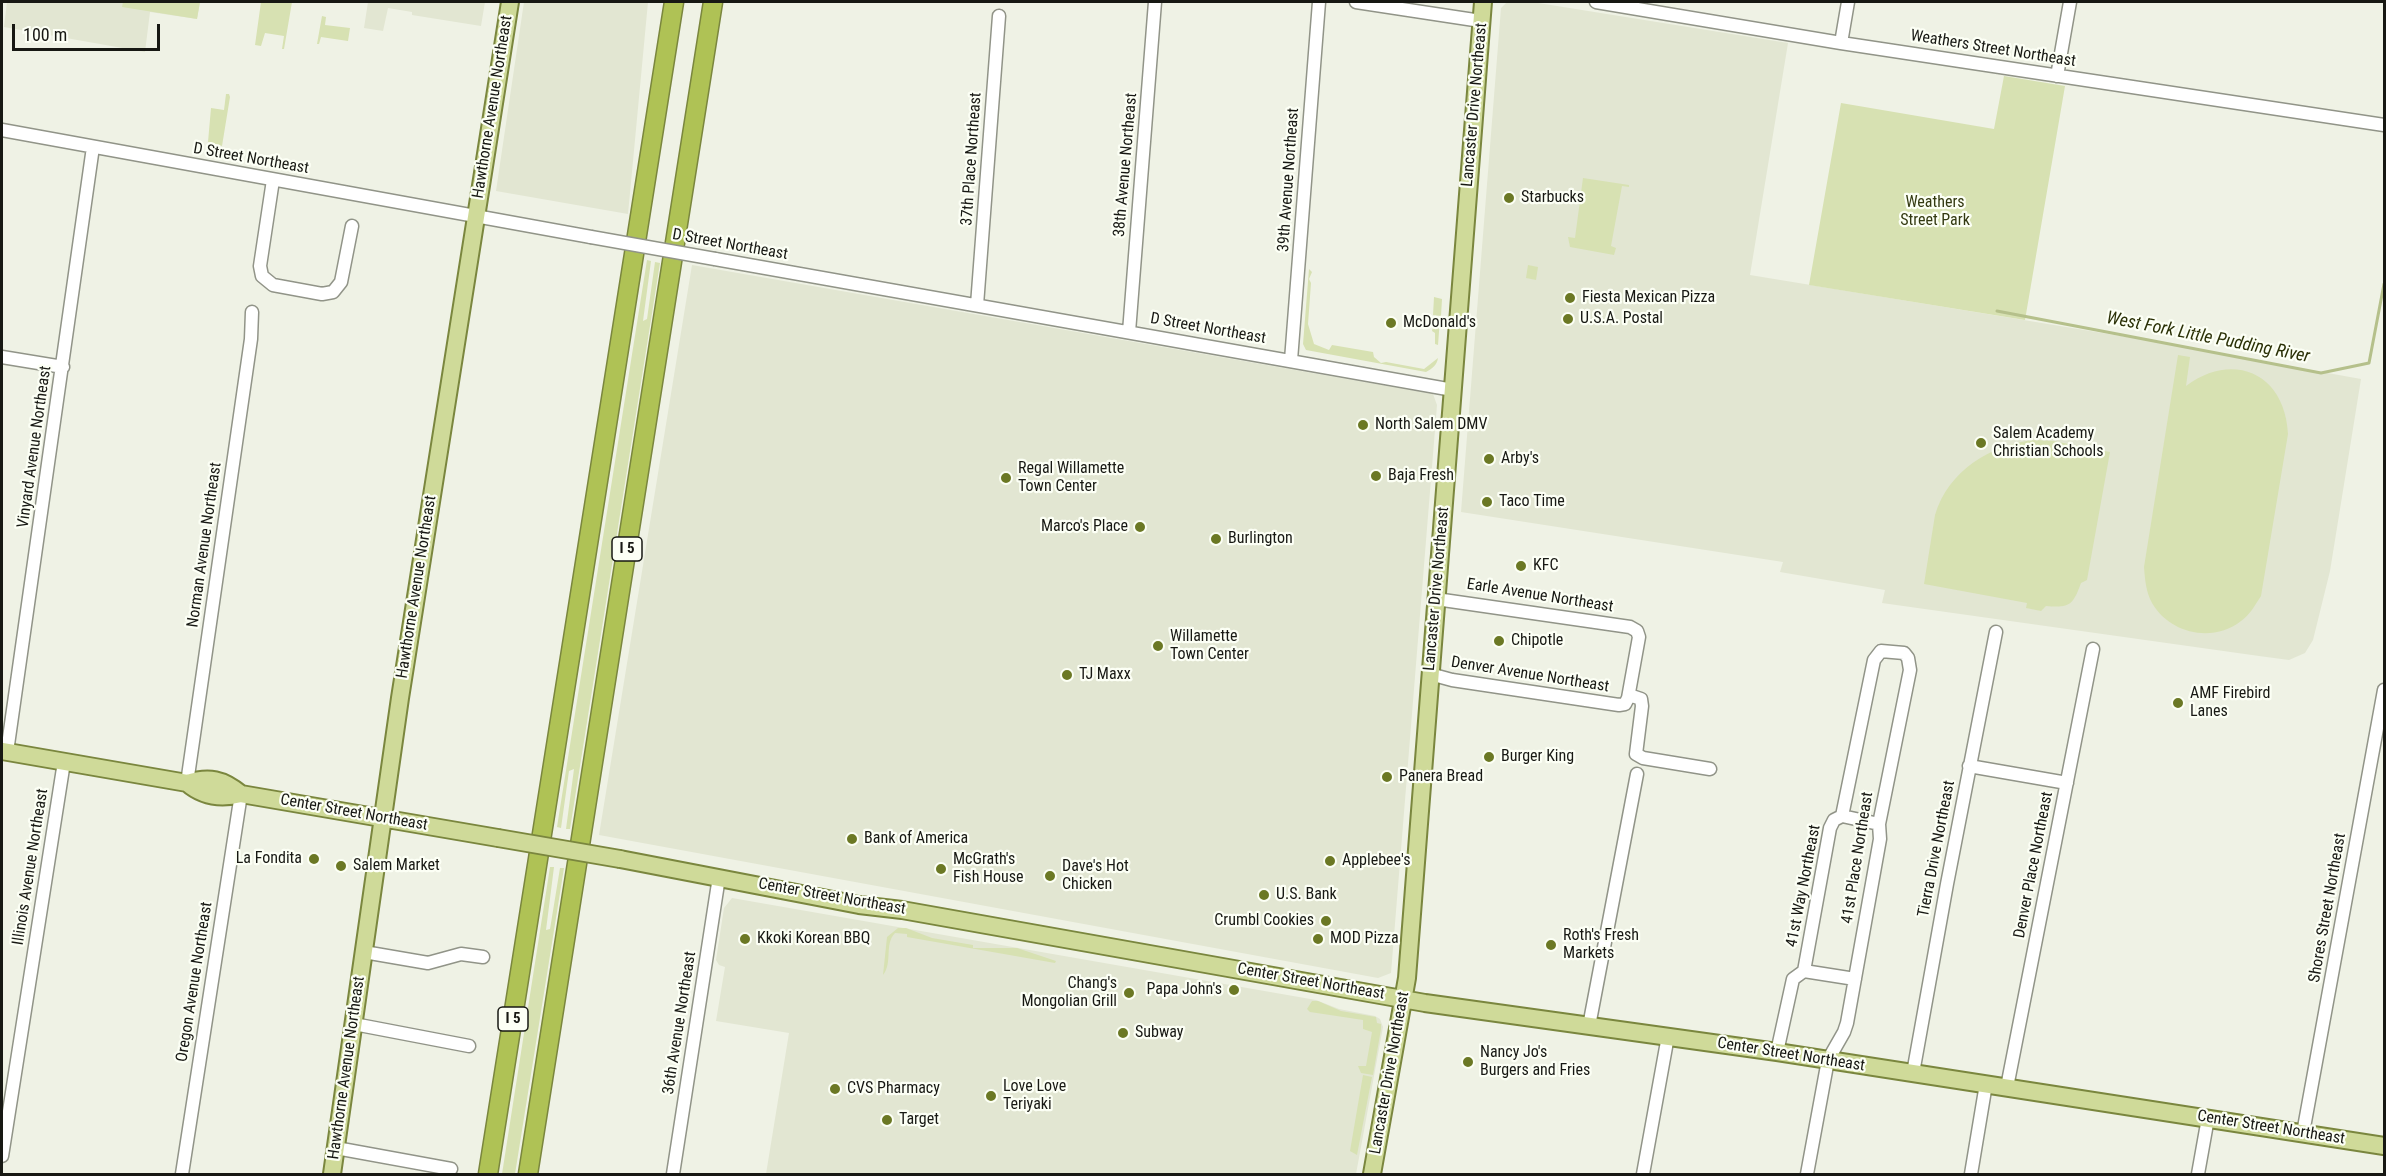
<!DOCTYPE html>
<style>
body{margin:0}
#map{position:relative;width:2386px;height:1176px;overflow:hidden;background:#eff2e5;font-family:"Roboto Condensed",sans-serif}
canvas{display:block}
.frame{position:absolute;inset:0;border:3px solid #171813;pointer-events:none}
.scale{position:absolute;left:12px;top:24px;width:148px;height:27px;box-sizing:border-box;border:3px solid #171813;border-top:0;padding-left:8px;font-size:18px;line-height:21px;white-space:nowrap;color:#171813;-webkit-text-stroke:4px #fcfff5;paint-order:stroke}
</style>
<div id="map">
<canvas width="2386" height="1176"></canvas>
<div class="frame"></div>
<div class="scale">100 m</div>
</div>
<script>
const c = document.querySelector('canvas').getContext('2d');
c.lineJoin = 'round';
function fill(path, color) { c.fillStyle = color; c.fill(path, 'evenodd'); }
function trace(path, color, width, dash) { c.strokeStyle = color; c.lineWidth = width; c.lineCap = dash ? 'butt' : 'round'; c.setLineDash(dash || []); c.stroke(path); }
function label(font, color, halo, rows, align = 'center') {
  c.font = font + ' "Roboto Condensed",sans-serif'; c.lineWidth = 4.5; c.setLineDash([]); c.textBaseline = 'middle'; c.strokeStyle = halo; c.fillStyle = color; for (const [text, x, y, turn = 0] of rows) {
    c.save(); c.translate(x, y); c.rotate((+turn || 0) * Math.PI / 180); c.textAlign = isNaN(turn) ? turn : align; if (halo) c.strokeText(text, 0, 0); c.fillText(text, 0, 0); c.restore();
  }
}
fill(new Path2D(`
 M7,2H200L197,19L150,12L145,52L4,27Z
 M368,2H485L481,26L412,15V12L388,8L383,31L364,28Z
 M524,2H648L628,214L496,191Z
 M1507,2H1532L1788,43L1750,275L2139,339L2361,379L2330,571L2313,640L2305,653L2289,660L2259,656L1882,603L1885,590L1780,572L1783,562L1461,512L1501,8Z
 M692,265L1433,394L1437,405L1391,973L1378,978L599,835Z
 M732,898L1316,1000L1339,1009L1375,1016L1380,1019L1383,1027L1356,1174H766L789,1033L716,1021L725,967L719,965L716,960L724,908Z`), '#e2e6d2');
fill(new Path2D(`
 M123,2H200L197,19L122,7Z
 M261,2H292L284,49H282L284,36L265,33L261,46L255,45Z
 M322,16L326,17L325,25L350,28L348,41L321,37L319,44H317Z
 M2004,76L2065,86L2025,320L1809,285L1841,103L1994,129Z
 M226,94H229L230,97L222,146L208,142L211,108L224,110Z
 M1583,178L1629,185V187L1622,186L1611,246L1616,248L1614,255L1570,247L1568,237L1575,238Z
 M647,260L651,261L643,321L647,319L655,262L660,263L570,829H566L574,769L569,771L561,828L557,827Z
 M1528,265L1538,267L1536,280L1526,278Z
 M1309,269L1312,272L1309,279L1311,283L1308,324L1314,344L1329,350L1332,345L1373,352L1374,357L1381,363L1386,362L1424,369L1438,358C1437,365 1432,369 1426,372L1306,350L1303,344Z
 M1434,297L1442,299L1441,316L1433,315Z
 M1435,318H1440L1438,345L1435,344V333L1432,331Z
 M2178,355L2190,357L2186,386C2233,351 2285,373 2288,434L2261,596C2255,605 2250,615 2241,621C2213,643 2170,634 2152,603C2146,592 2145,580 2144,567Z
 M2035,440L2053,441L2110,452L2087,580L2081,583C2073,605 2070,608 2046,606L2041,611L2026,608L2027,603L1924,584L1935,515C1948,471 1991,444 2035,440Z
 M550,867H554L546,930L550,929L560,868H564L515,1174H502Z
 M898,928H906L932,938L973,945V948H1017L1056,961L1055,963L907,937V934L895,933C884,944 893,963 883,975L887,937Z
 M1312,1001H1318L1341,1011L1376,1017L1377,1023L1381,1024V1029L1373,1075L1361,1073L1358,1066H1366L1372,1032L1363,1029V1020L1310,1012L1307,1009Z
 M1363,1075L1372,1077L1357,1155L1350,1151Z`), '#d7e1b2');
trace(new Path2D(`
 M1997,311L2321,373L2369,363L2384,284`), '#b5c08b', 3);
const minor = new Path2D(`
 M1356,2L1481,21
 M1596,2L1841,43L2384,125
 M1841,43L1848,2
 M2057,76L2070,2
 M2,130L591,237
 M273,180L260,266L262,276L273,285L322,294L333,292L341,282L352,226
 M715,259L1453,390
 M977,305L999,16
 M1129,332L1155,2
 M2,357L63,367
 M1291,360L1319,2
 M1430,674L1452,680L1619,705L1625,704L1628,698L1639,637L1637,631L1630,627L1436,599
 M1629,695L1641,699L1642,706L1636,754L1643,758L1710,769
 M7,752L93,147
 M1969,766L2067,783
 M187,783L251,339L252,312
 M1842,816L1879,824
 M364,952L428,963L461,954L483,957
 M1804,971L1855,979
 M354,1024L469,1046
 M1589,1026L1637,774
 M1777,1052L1793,979L1804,971L1830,828L1834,820L1842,816L1874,660L1881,651L1904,653L1908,658L1910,670L1879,824L1880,839L1847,1023L1844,1032L1828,1060L1807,1174
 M1913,1073L1947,884L1996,632
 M2007,1087L2093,649
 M2303,1133L2384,690
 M336,1148L451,1169
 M2,1156L64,762
 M182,1174L241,794
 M673,1174L719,877
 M1643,1174L1668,1036
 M1971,1174L1986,1084
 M2198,1174L2208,1118`);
const major = new Path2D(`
 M2,751L187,783C209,776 223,779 241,794
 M187,783C203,797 221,799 241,794L498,838
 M620,859L859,905L902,910L1425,1003L1777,1052L2384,1146
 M332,1174L400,698L510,2
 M1372,1174L1407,978L1483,2`);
const highway = new Path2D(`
 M488,1174L674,2
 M528,1174L713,2`);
trace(minor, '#919488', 15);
trace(major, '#7a863e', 20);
trace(highway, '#7a863e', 21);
trace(minor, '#fff', 12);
trace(major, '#cfda99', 16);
trace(highway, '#afc255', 18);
const minorBridge = new Path2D(`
 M591,237L715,259`);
const majorBridge = new Path2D(`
 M498,838L620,859`);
trace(minorBridge, '#919488', 15, []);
trace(majorBridge, '#7a863e', 20, []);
trace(minorBridge, '#fff', 12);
trace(majorBridge, '#cfda99', 16);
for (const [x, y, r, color] of [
 [1509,198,6,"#6b7824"],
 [1570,298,6,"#6b7824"],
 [1568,319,6,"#6b7824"],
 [1391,323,6,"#6b7824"],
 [1363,425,6,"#6b7824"],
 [1981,443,6,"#6b7824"],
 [1489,459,6,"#6b7824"],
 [1376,476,6,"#6b7824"],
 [1006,478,6,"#6b7824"],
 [1487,502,6,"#6b7824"],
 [1140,527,6,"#6b7824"],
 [1216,539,6,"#6b7824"],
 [1521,566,6,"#6b7824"],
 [1499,641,6,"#6b7824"],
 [1158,646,6,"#6b7824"],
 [1067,675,6,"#6b7824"],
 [2178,703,6,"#6b7824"],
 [1489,757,6,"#6b7824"],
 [1387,777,6,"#6b7824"],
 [852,839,6,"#6b7824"],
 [314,859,6,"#6b7824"],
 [1330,861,6,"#6b7824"],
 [341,866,6,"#6b7824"],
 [941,869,6,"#6b7824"],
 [1050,876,6,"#6b7824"],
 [1264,895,6,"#6b7824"],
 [1326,921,6,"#6b7824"],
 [745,939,6,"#6b7824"],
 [1318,939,6,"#6b7824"],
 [1551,945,6,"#6b7824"],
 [1234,990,6,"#6b7824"],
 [1129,993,6,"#6b7824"],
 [1123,1033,6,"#6b7824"],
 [1468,1062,6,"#6b7824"],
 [835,1089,6,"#6b7824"],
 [991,1096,6,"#6b7824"],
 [887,1120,6,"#6b7824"]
]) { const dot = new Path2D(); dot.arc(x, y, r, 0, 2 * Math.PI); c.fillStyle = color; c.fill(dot); trace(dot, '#fcfff5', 2); }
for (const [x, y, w] of [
 [627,549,30],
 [513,1019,30]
]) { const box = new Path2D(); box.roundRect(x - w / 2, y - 12, w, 24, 4.5); c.fillStyle = '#fcfff5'; c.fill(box); trace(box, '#171813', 1.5); }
label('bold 15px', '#171813', null, [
 ["I 5",627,549],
 ["I 5",513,1019]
]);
label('16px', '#171813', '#fcfff5', [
 ["Weathers Street Northeast",1993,49,9],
 ["Lancaster Drive Northeast",1475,105,-85],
 ["Hawthorne Avenue Northeast",493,107,-81],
 ["D Street Northeast",251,159,10],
 ["37th Place Northeast",972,159,-86],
 ["38th Avenue Northeast",1126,165,-85],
 ["39th Avenue Northeast",1289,180,-86],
 ["D Street Northeast",730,245,10],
 ["D Street Northeast",1208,329,10],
 ["Vinyard Avenue Northeast",35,447,-82],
 ["Norman Avenue Northeast",205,545,-82],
 ["Hawthorne Avenue Northeast",417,587,-81],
 ["Lancaster Drive Northeast",1437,589,-85],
 ["Earle Avenue Northeast",1540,596,9],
 ["Denver Avenue Northeast",1530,675,9],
 ["Center Street Northeast",354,813,10],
 ["Tierra Drive Northeast",1937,849,-79],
 ["41st Place Northeast",1858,858,-81],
 ["Denver Place Northeast",2034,865,-79],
 ["Illinois Avenue Northeast",31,867,-81],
 ["41st Way Northeast",1804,886,-79],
 ["Center Street Northeast",832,897,10],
 ["Shores Street Northeast",2328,908,-80],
 ["Oregon Avenue Northeast",195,982,-81],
 ["Center Street Northeast",1311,982,10],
 ["36th Avenue Northeast",680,1023,-81],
 ["Center Street Northeast",1791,1055,9],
 ["Hawthorne Avenue Northeast",347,1068,-82],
 ["Lancaster Drive Northeast",1390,1073,-80],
 ["Center Street Northeast",2271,1128,9]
]);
label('16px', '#171813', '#fcfff5', [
 ["Starbucks",1521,198],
 ["Fiesta Mexican Pizza",1582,298],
 ["U.S.A. Postal",1580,319],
 ["McDonald's",1403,323],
 ["North Salem DMV",1375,425],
 ["Salem Academy",1993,434],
 ["Christian Schools",1993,452],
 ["Arby's",1501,459],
 ["Regal Willamette",1018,469],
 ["Town Center",1018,487],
 ["Baja Fresh",1388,476],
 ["Taco Time",1499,502],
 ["Marco's Place",1128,527,"right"],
 ["Burlington",1228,539],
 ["KFC",1533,566],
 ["Willamette",1170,637],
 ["Town Center",1170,655],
 ["Chipotle",1511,641],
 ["TJ Maxx",1079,675],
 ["AMF Firebird",2190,694],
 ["Lanes",2190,712],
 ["Burger King",1501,757],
 ["Panera Bread",1399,777],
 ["Bank of America",864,839],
 ["La Fondita",302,859,"right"],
 ["McGrath's",953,860],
 ["Fish House",953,878],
 ["Applebee's",1342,861],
 ["Salem Market",353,866],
 ["Dave's Hot",1062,867],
 ["Chicken",1062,885],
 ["U.S. Bank",1276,895],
 ["Crumbl Cookies",1314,921,"right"],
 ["Roth's Fresh",1563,936],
 ["Markets",1563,954],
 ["Kkoki Korean BBQ",757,939],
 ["MOD Pizza",1330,939],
 ["Chang's",1117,984,"right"],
 ["Mongolian Grill",1117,1002,"right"],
 ["Papa John's",1222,990,"right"],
 ["Subway",1135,1033],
 ["Nancy Jo's",1480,1053],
 ["Burgers and Fries",1480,1071],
 ["Love Love",1003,1087],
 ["Teriyaki",1003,1105],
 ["CVS Pharmacy",847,1089],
 ["Target",899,1120]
], 'left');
label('16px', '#333911', '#fcfff5', [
 ["Weathers",1935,203],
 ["Street Park",1935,221]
]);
label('italic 18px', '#2b3107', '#fcfff5', [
 ["West Fork Little Pudding River",2208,338,11]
]);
</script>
